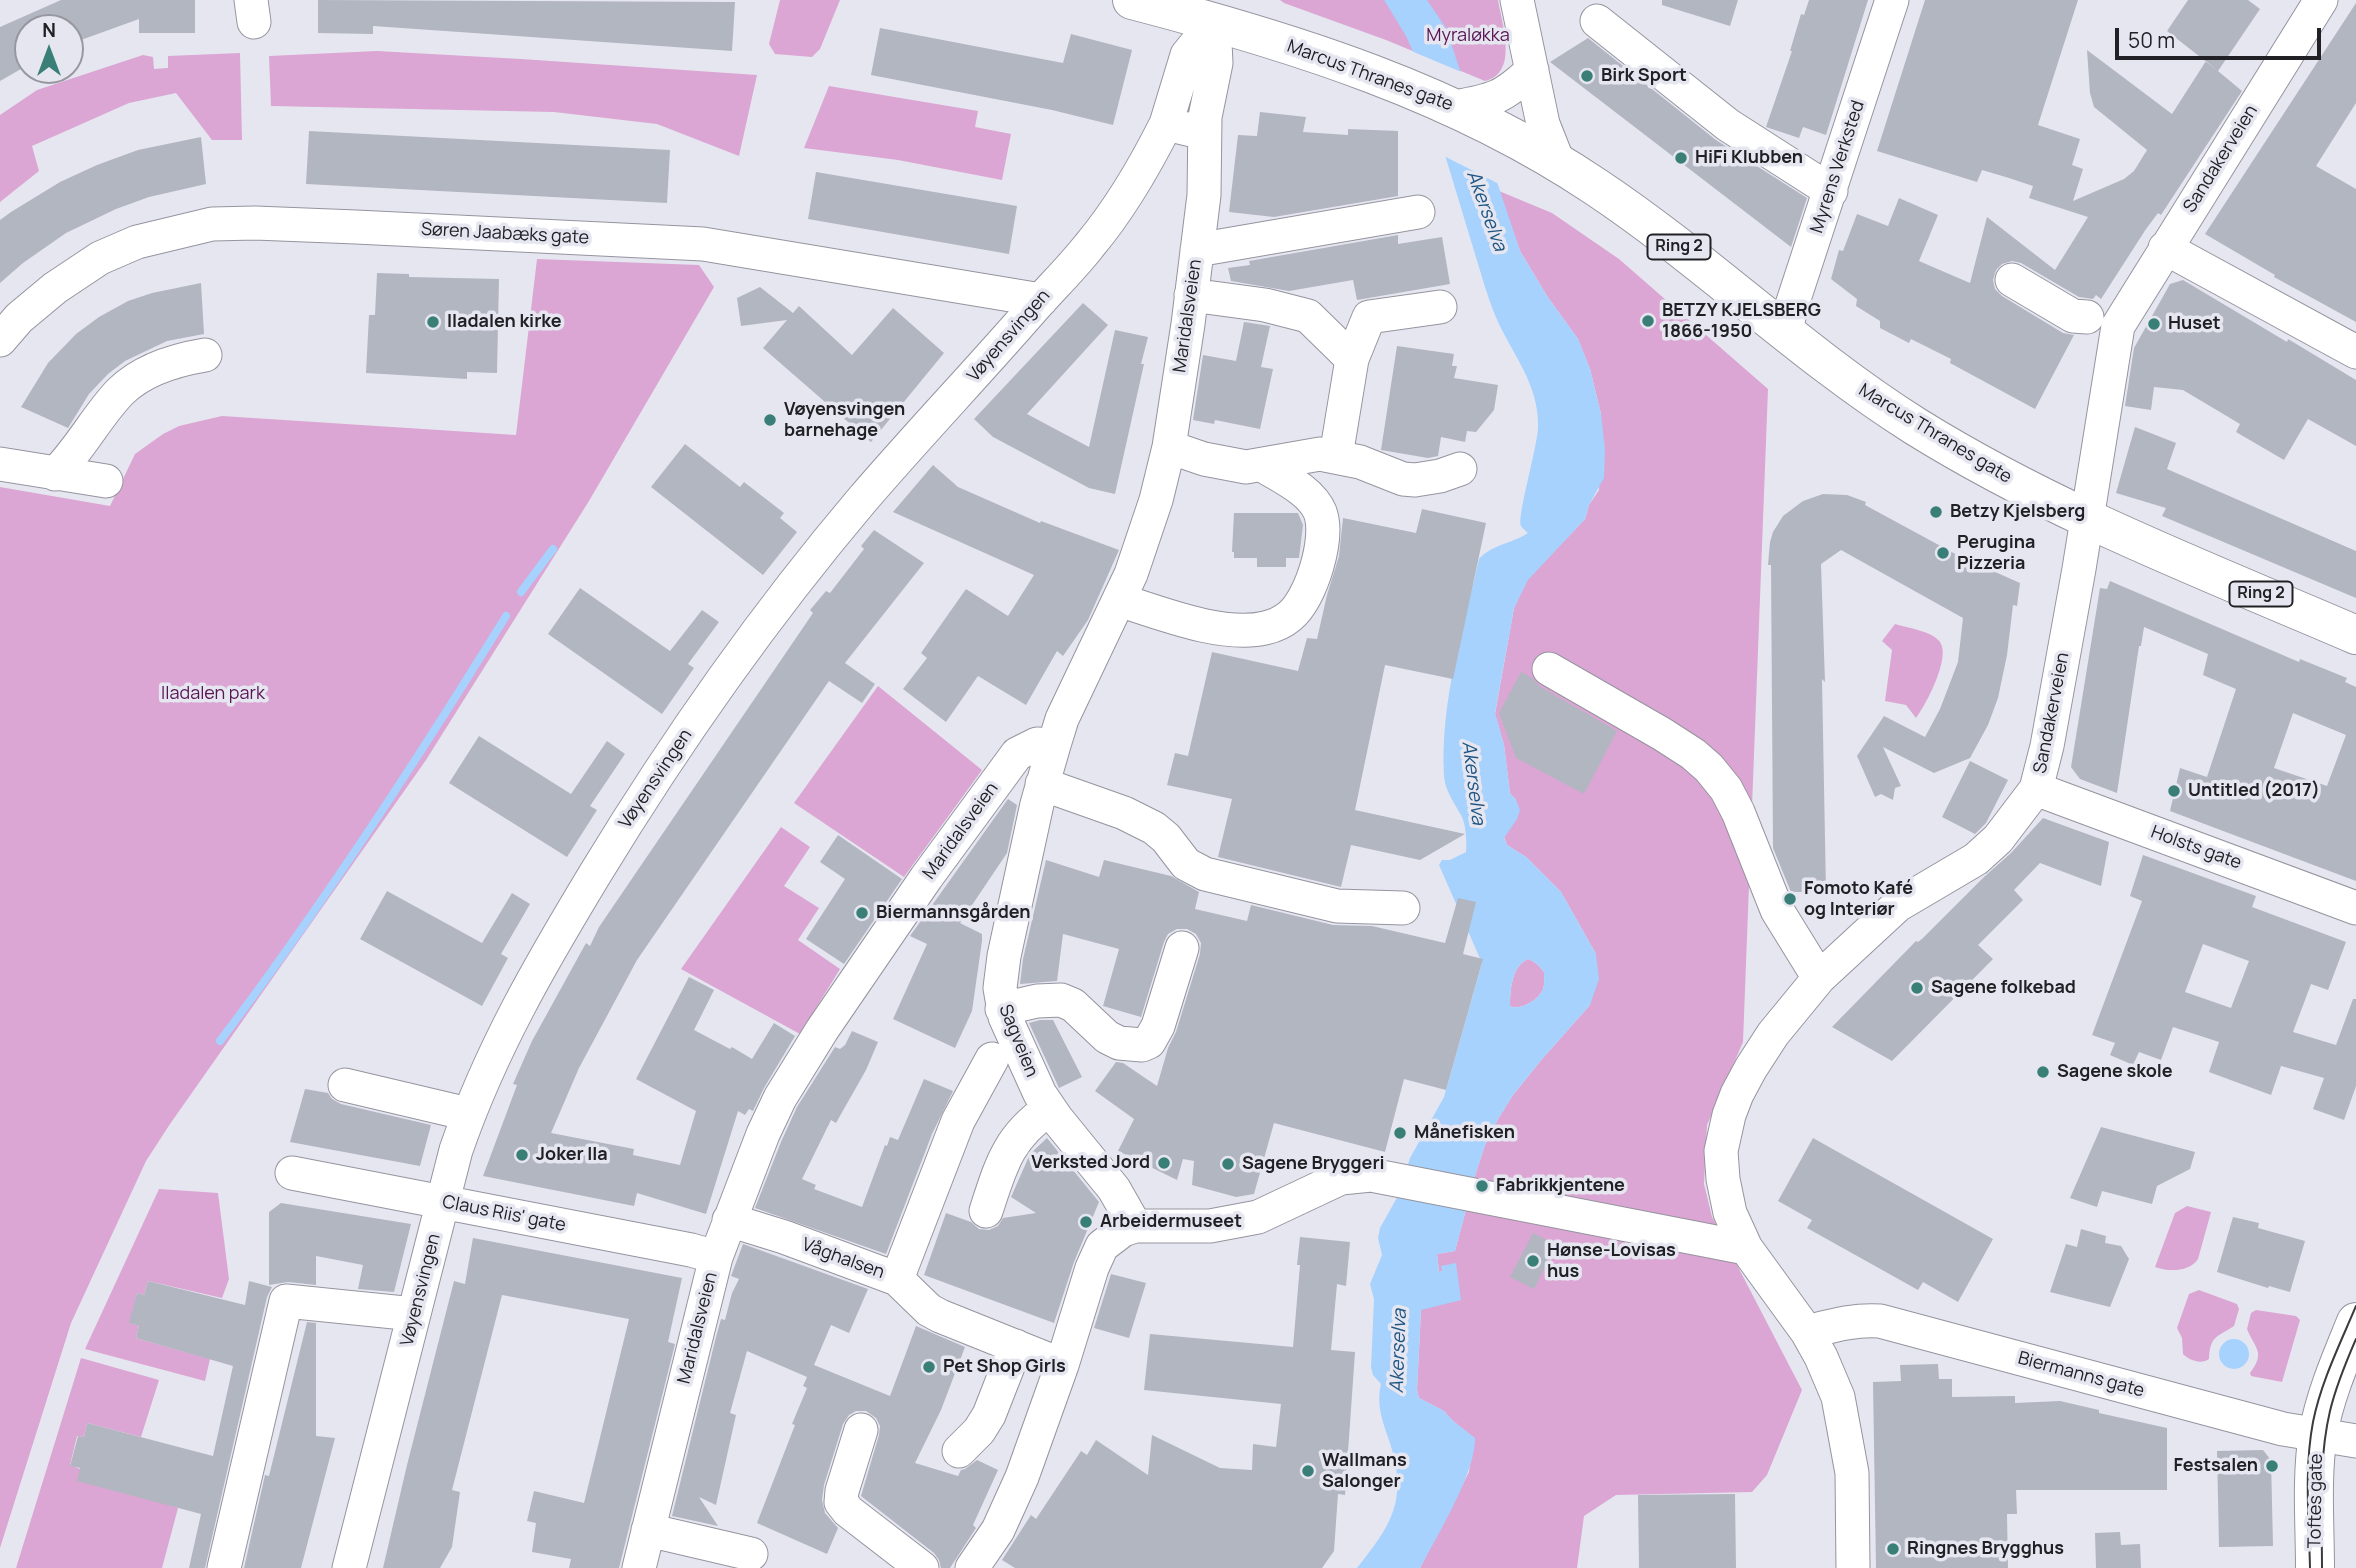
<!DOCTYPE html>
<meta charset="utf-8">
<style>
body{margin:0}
#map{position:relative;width:2356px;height:1568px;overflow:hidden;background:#e6e6f1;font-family:Manrope,sans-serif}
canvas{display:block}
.north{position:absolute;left:14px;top:14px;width:70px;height:70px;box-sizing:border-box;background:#e6e6f1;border:2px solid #97979f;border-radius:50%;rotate:0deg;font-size:19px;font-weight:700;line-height:28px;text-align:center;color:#212025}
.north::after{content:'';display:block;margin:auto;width:24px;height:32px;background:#397f77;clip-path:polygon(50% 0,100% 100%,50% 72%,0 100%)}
.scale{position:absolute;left:2115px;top:28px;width:206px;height:32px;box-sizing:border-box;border:4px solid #212025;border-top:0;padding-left:9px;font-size:21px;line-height:24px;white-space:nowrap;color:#212025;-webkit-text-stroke:5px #e6e6f1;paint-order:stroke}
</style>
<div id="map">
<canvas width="2356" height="1568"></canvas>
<div class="north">N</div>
<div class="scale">50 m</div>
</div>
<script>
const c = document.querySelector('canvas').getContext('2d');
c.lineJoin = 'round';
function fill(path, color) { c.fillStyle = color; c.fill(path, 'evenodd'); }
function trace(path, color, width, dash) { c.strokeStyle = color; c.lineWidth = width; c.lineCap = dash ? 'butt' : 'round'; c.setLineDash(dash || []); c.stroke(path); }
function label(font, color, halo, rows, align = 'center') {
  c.font = font + ' Manrope,sans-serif'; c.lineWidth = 7; c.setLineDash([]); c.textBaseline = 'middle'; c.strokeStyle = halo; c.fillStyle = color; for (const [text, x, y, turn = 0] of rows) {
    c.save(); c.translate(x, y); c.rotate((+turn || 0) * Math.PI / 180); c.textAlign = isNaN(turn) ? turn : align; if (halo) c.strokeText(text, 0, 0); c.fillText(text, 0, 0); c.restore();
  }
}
fill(new Path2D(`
 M780,0H840L820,49L812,57L775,54L769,44Z
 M1280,0H1498C1502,24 1519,73 1485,81L1386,40L1284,3Z
 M377,51L521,59L757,75L739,156L657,124L554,112L271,106L269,56Z
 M240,53L242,140H212L176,93L129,103L32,146L39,171L0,202V115L37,90L143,55L153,57L154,69L168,68V56Z
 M829,86L978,111L975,127L1011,134L1002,180L898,160L804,148Z
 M1499,191L1552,213L1619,259L1768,389L1743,1042L1707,1125L1704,1184L1712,1217L1802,1390L1767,1475L1752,1492L1616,1495L1584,1516L1577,1568H1420L1469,1472L1474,1438L1452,1420L1444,1411L1419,1398L1417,1390L1421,1310L1442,1271L1439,1272L1437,1254L1455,1251L1475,1176L1485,1145L1498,1119L1513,1095L1542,1059L1590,1005L1596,954L1561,892L1526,857L1507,845L1504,837L1516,800L1510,793L1504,745L1495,714L1514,608L1527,580L1585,519L1589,505L1599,490L1601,414L1590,369L1578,339L1547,296L1520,251Z
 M537,259L699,265L714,287L589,501L426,760L170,1124L146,1161L71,1323L0,1548V487L110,506L135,454L163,434L179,426L222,416L516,435Z
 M1895,624C1908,628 1932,631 1940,642C1951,657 1926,705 1916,718L1906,705L1885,701L1892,650L1882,641Z
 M878,686L982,770L904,877L794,803Z
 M781,827L810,847L784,886L819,908L798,940L840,969L800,1034L681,969Z
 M1529,959L1537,964L1544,972C1544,977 1545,984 1543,989C1539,1000 1520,1011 1510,1006C1510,990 1512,964 1529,959Z
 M159,1189L218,1193L229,1279L222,1298L148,1281L144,1295L137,1293L130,1323L139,1326L136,1338L210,1359L205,1381L85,1349Z
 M2187,1206L2211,1212L2198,1259C2190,1272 2168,1272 2155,1267L2175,1213Z
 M2199,1290L2237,1304L2239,1309L2234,1326C2217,1337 2210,1336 2209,1359C2201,1365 2189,1360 2183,1354L2182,1338L2177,1328L2189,1294Z
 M2256,1310L2296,1316L2300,1320L2282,1382L2251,1376L2250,1373C2266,1352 2255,1349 2247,1329L2251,1313Z
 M81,1358L159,1380L141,1437L87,1423L84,1437L77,1436L70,1465L178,1508L162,1568H16Z`), '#dba6d3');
fill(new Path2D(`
 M1384,0H1427L1446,28L1520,251L1547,296L1578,339L1590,369L1601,414L1605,449L1604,478L1589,505L1585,519L1528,580L1514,608L1495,713L1504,745L1510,793L1516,800L1520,810L1517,819L1504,838L1507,845L1526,857L1561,892L1596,954L1599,979L1590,1005L1542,1059L1513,1095L1498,1119L1485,1145L1475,1176L1455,1251L1437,1254L1439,1272L1442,1271L1441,1266L1456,1263L1461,1300L1421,1310L1417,1390L1419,1398L1444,1411L1452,1420L1475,1438C1476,1472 1437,1536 1420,1568H1357C1392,1524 1408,1500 1390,1443C1383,1422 1376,1406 1381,1384L1373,1375L1371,1367L1374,1299L1370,1284L1382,1255L1378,1238L1380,1228L1399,1194L1410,1158L1444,1097L1482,963L1439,865L1442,860H1450L1466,852C1467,842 1466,824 1461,815C1454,803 1445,790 1444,776C1440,702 1463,630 1479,559C1491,545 1513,543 1528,533C1526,531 1523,529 1521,526C1517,515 1538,446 1538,426C1539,386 1514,356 1498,322C1493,311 1489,299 1485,287L1415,56L1406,36ZM1529,959L1537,964L1544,972C1544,978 1545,984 1543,989C1539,1000 1520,1011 1510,1006C1510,990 1512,964 1529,959Z
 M2219 1354a15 15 0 1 1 30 0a15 15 0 1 1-30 0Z`), '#a6d2fd');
fill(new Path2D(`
 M1409,50L1466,74L1501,185L1440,154Z`), '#e6e6f1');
trace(new Path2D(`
 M521,592L553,549
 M220,1041C323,905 416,762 506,616`), '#a6d2fd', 8);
fill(new Path2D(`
 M61,0H195V33H139V19L70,44V28H28V65L0,81V27Z
 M318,0L735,2L732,51L373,26V34L318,33Z
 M1662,0H1738L1730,26L1662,5Z
 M1809,0H1868L1826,135L1803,127L1799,138L1766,127L1792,51H1790L1801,14L1804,15Z
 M1925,0H2078L2038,125L2080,139L2072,165L2083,169L2073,201L2124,179L2134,171L2147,150L2094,107L2090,93L2087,50L2172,114L2206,61L2242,91L2161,215L2158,213L2146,229L2101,299L2096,295L2093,299L2079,297L2021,263L2012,261L2002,264L1996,270L1993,280L1995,289L2002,296L2063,333L2074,335L2035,409L1950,363L1951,359L1911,339L1909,343L1880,328V321L1856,306L1857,299L1831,279L1839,250L1843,251L1857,214L1888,226L1899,198L1938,215L1919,261L1970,283L1987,217L2055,270L2088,217L2029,198L2033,186L2009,178L1982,170L1977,182L1877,151Z
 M2188,0H2248L2260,9L2218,71L2167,31Z
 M2356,3V103L2316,166L2356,189V322L2274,277L2275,275L2205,234Z
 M880,28L1063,63L1071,34L1132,50L1113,125L1052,110L871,75Z
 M1588,38L1716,140L1807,198L1791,247L1550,62Z
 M1260,112L1306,117L1303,132L1348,135V129L1398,131V196L1274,217L1229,212L1238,135L1257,136Z
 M309,131L670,150L667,203L306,184Z
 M201,137L206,184L149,197L116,209L66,233L23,263L0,283V220L11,212L60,182L97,165L138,150Z
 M816,172L1017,206L1009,254L808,219Z
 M1398,235V244L1442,237L1450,284L1357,300L1353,280L1289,291L1231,281L1228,268L1250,265L1249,261Z
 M377,273L409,274V277L499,279L497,373L467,372V379L366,373L369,315H375Z
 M2183,280L2287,342L2288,339L2356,380V446L2308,419L2284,460L2236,432L2240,424L2183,390L2154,387L2151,410L2125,406L2134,348L2170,284Z
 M201,283L204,334L167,341L125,361L108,374L89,394L68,428L21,407L48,363L76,334L99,317L128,301L152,293Z
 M760,287L793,313L799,306L852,355L893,308L944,353L871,442L763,348L787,320L741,326L737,298Z
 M1083,303L1108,325L1027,414L1089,447L1115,330L1148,337L1141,364H1144L1115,494L1089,488L993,437L974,419Z
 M1244,322L1270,326L1261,367L1273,369L1260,429L1215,420L1214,424L1193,420L1203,355L1236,361Z
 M1397,346L1454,354L1452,366H1457L1454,378L1498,385L1494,410L1476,432L1467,431L1465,442L1441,437L1438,456L1428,458L1381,450Z
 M2135,427L2176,443L2167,469L2356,551V598L2162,516L2166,508L2116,493Z
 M685,444L740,487L744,482L784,513L780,518L797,532L763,575L651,487Z
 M933,465L958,487L1040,523L1041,521L1119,550L1088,620L1063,656L1057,651L1026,705L978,676L946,722L903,689L927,658L921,653L966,589L1008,616L1034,575L893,512Z
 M1823,494L1847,495L1866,502L1865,505L1983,569L1984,567L2020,583L2017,606L2013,605L2007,655L1998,698L1988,725L1970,758L1934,773L1883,747L1901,786L1895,788L1893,800L1881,794L1875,797L1857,756L1884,716L1925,737L1940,709L1958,662L1963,618L1841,550L1821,564L1825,682L1822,679L1826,892H1791L1773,848L1771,565H1768L1770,542L1773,532L1783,516L1803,501Z
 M1422,509L1486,523L1453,679L1385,665L1355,810L1465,834L1420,860L1351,845L1341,887L1218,857L1232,799L1167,785L1175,753L1188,756L1212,652L1298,671L1307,638L1317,639L1327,595L1339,556L1343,518L1416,533Z
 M1234,513H1298L1303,525L1299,558H1286V567H1257V558H1234V552H1232Z
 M874,530L924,563L845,663L875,684L862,703L829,681L637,960L579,1068L551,1133L634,1149L633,1155L680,1165L696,1111L636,1079L689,977L714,990L694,1030L730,1049L732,1047L752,1059L774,1023L795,1036L764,1088L753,1111L749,1109L745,1115L738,1111L706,1214L637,1193L634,1206L483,1176L517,1085L513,1084L532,1041L586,943L590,946L599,927L813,613L810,610L826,591L830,593L864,549L861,546Z
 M2110,581L2299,662L2300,659L2347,678L2345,682L2356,687V881L2170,811L2180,768L2207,777L2236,689L2203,675L2208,654L2144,627L2141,646H2139L2117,793L2080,779L2071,767L2100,588L2107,589ZM2293,713L2346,735L2327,786L2274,768Z
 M580,588L670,651L702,610L719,622L688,664L694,668L662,714L548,634Z
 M1521,672L1532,678L1539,686L1617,731L1584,794L1516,758L1499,713Z
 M479,736L571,794L607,741L625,754L590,806L597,810L567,857L449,783Z
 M1970,761L2008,780L1986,823L1975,834L1942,817Z
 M1008,799L1017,805L1007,853L960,923L982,934V941L972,1011L955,1048L893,1019L927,944L910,936Z
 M2043,818L2109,842L2101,886L2040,863L2014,890L2023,900L1978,945L1993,959L1892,1061L1832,1027L1916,941L1918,942L1923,938L1984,877L2011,853Z
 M838,835L902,879L844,964L806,939L845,879L820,862Z
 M2143,855L2256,896L2252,907L2346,942L2328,990L2311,984L2293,1032L2336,1045L2353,999H2356V1086L2344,1120L2313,1109L2324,1078L2281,1066L2271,1095L2209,1072L2219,1042L2173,1027L2161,1060L2139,1052L2133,1065L2110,1055L2115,1043L2092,1035L2142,901L2130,896ZM2203,944L2249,961L2231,1008L2185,992Z
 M1046,860L1099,877L1104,860L1171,876L1199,892L1195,909L1247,921L1251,905L1333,925L1372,926L1445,943L1458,898L1476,902L1463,954L1483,959L1446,1090L1404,1079L1385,1152L1274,1123L1254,1194L1236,1197L1192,1185L1194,1161L1183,1159L1177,1180L1118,1151L1134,1119L1095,1091L1116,1062L1123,1063L1157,1086L1168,1048L1176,1032L1200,954L1201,943L1196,934L1187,929H1177L1168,934L1164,942L1141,1017L1103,1006L1119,949L1063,934L1057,981L1020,984L1023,959Z
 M387,891L482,943L512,893L530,904L501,954L508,958L482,1006L360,939Z
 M1040,1020H1053L1082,1077L1059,1088L1029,1023Z
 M852,1031L878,1042L866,1070L836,1123L831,1120L802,1179L816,1185L814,1189L862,1207L885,1145L887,1146L890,1137L898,1140L924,1079L953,1091L932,1134L886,1254L755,1208L781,1142L797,1107L835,1047L840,1049L845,1045Z
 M305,1089L328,1093L332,1099L341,1104L431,1125L420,1166L290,1142Z
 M2101,1127L2195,1152L2190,1169L2157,1186L2152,1204L2102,1191L2097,1207L2070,1198Z
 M1047,1138L1099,1202L1074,1262L1054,1323L924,1275L946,1213L971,1222L979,1229L989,1230L998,1226L1003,1218L1036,1213L1011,1197L1030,1154Z
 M1813,1138L1993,1239L1958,1302L1923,1282L1918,1290L1807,1228L1812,1220L1778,1201Z
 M281,1203L411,1224L394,1292L358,1289L363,1265L316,1256V1285L288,1282L269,1285V1212Z
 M2233,1217L2259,1223L2258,1228L2305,1241L2290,1292L2269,1286L2268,1288L2217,1272Z
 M2081,1229L2106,1236L2105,1243L2121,1246L2129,1259L2110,1307L2050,1292L2066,1244L2077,1247Z
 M1533,1233L1556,1245L1534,1289L1510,1277Z
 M1300,1237L1350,1242L1346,1286L1337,1284L1331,1350L1355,1352L1345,1495L1338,1494L1334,1551L1322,1568H1015L1002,1560L1031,1515L1036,1519L1081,1451L1087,1455L1096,1440L1148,1475L1152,1435L1220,1468L1252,1470L1253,1444L1276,1447L1281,1404L1144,1390L1150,1334L1293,1347L1300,1265H1297Z
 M473,1238L682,1278L668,1342L675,1344L619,1568H569L571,1559L532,1552L536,1523L527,1521L534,1491L584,1503L629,1319L502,1295L452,1490L460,1492L452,1547L440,1568H383L407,1465L454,1281L465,1284Z
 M743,1244L868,1289L849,1333L831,1325L814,1365L890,1396L916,1326L965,1347L941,1410L915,1463L958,1476L961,1470L965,1469L977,1460L998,1470L973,1525L976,1528L950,1568H941L939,1560L934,1553L861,1496L879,1435L880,1426L876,1418L866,1411H856L849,1415L843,1424L824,1485L822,1500L825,1513L838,1528L827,1554L757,1523L795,1425L792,1424L807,1388L803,1386L807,1377L747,1351L730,1413L736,1415L716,1505L699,1497L718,1526L672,1516L716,1337L721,1319L725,1320L732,1293L739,1279L731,1276Z
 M1111,1274L1146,1283L1129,1338L1094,1328Z
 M148,1281L245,1305L249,1281L272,1287L267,1297L205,1568H189L201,1514L77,1481L80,1468L70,1466L78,1436L84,1437L87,1423L213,1456L233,1366L136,1338L139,1326L129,1323L137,1293L144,1295Z
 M307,1322L316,1323V1436L335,1438L301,1568H244L265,1475L269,1476Z
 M1938,1364L1939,1379H1952V1397L2015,1396V1403L2060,1401L2099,1410V1413L2167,1428V1490H2016L2017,1514H2007L2008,1568H1876L1873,1382L1901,1381L1900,1365Z
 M2263,1450L2271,1460L2273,1546L2219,1547L2217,1451Z
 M1735,1494L1736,1568H1639L1638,1495Z
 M2120,1532L2121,1545L2140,1544L2141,1568H2096L2095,1533Z`), '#b2b6c1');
const minor = new Path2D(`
 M251,0L254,22
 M1517,0L1543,124L1558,162
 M1597,21L1728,125L1831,191
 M1455,107C1493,100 1503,98 1532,70
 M1166,124L1187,55L1214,22
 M2165,248L2356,352
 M1197,250L1418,212
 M2012,280L2073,316L2087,317
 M1191,295L1265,305L1308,316L1352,359
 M1785,334L1792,305L1892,0
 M0,340L19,318L55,288L100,258L137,242L212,224L255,223L356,227L703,244L1041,300
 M1169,447L1204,459L1246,467L1320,454L1360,462L1403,479L1415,480L1440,476L1460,469
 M1336,456L1352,359L1369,317L1440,307
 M0,464L106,481
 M55,474C81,448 96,417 120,392C142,370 175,360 205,355
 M1119,600C1160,613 1223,638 1265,628C1274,626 1283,622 1290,616C1311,599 1330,538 1320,512C1311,490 1281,477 1262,465
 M1549,669L1662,734L1693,754L1709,768L1726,789L1738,812L1777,910L1819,978
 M1042,784L1124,813L1154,828L1166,838L1186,864L1205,874L1337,906L1403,908
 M2036,789L2356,908
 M1002,1009L1037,1001L1061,1000L1073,1005L1107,1037L1119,1043L1142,1045L1149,1042L1158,1026L1182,948
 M345,1085L468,1114
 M292,1173L691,1250L716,1257
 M986,1211C1001,1165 1008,1137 1049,1109
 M729,1220L784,1237L897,1279L929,1310L940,1316L1062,1365
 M1135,1226L1114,1189L1057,1119L1040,1094L1005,1017L1000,988L1004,956L1037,804L1054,745L1062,719L1131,574L1156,500L1169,447L1188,324L1204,195L1205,117L1216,63L1214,22
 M897,1279L958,1121L992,1059
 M1807,1332C1831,1326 1855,1319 1880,1321L2283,1429L2356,1441
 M861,1430L842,1491L841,1502L848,1511L922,1568
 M959,1451L979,1431L989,1415L1016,1346
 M648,1530L751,1554
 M224,1568L286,1301L414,1314
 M349,1568L456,1150C491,1049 540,965 595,874C674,744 763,617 862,500C917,436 975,375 1030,312C1049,290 1071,269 1089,246C1120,209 1145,166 1166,124L1204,133
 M639,1568L716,1257L763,1134L780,1098L822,1030L926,878L1017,754L1037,744L1054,745
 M972,1568L998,1530L1022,1477L1062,1365L1092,1268L1102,1246L1123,1230L1135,1226H1210L1258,1217L1341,1178L1371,1175L1746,1248
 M1853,1568L1852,1473L1838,1397L1821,1357L1807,1332L1746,1248L1730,1213L1723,1179L1721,1151L1729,1115L1737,1094L1751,1068L1773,1034L1819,978L1898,905L1976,859L1998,839L2036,789L2047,746L2079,569L2118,326L2321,0`);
const major = new Path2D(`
 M1132,0C1294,42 1456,93 1596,187C1707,261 1801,354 1915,426C2053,512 2207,571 2356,635
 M2315,1568C2315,1524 2311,1478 2318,1434C2325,1395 2341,1359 2356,1322`);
trace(minor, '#95949f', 35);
trace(major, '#95949f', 40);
trace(minor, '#fff', 33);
trace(major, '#fff', 38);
trace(new Path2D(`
 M2310,1568C2309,1520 2304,1469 2313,1422C2321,1382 2340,1344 2356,1306
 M2322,1568C2322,1516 2318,1462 2330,1411C2336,1386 2346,1362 2356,1339`), '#3a3a3f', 2);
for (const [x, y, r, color] of [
 [1587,76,7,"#397f77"],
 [1681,158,7,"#397f77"],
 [1648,321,7,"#397f77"],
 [433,322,7,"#397f77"],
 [2154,324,7,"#397f77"],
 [770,420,7,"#397f77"],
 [1936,512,7,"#397f77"],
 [1943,553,7,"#397f77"],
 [2174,791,7,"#397f77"],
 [1790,899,7,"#397f77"],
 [862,913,7,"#397f77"],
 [1917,988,7,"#397f77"],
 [2043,1072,7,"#397f77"],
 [1400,1133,7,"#397f77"],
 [522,1155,7,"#397f77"],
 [1164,1163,7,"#397f77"],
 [1228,1164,7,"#397f77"],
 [1482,1186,7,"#397f77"],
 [1086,1222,7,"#397f77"],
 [1533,1261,7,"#397f77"],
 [929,1367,7,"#397f77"],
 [2272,1466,7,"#397f77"],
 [1308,1471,7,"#397f77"],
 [1893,1549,7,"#397f77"]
]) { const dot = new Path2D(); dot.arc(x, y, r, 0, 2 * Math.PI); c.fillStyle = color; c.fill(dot); trace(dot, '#e6e6f1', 2.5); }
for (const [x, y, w] of [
 [1679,247,63],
 [2261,594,63]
]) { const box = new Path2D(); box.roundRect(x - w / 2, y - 12.5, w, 25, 5); c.fillStyle = '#e6e6f1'; c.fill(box); trace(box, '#212025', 2); }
label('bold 16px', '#212025', null, [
 ["Ring 2",1679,247],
 ["Ring 2",2261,594]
]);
label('18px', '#581453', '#e6e6f1', [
 ["Myraløkka",1468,36],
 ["Iladalen park",213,694]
]);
label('18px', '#212025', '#e6e6f1', [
 ["Marcus Thranes gate",1370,76,20],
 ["Sandakerveien",2221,159,-58],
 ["Myrens Verksted",1838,167,-72],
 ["Søren Jaabæks gate",505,234,3],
 ["Maridalsveien",1188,316,-82],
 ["Vøyensvingen",1009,336,-49],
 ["Marcus Thranes gate",1935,434,31],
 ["Sandakerveien",2052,713,-79],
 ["Vøyensvingen",656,779,-56],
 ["Maridalsveien",961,831,-54],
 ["Holsts gate",2196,848,20],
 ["Sagveien",1018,1041,68],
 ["Claus Riis' gate",504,1214,11],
 ["Våghalsen",843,1259,20],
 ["Vøyensvingen",421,1290,-76],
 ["Maridalsveien",698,1328,-76],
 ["Biermanns gate",2081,1375,15],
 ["Toftes gate",2316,1501,-89]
]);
label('bold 18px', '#212025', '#e6e6f1', [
 ["Birk Sport",1601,76],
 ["HiFi Klubben",1695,158],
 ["BETZY KJELSBERG",1662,311],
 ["1866-1950",1662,332],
 ["Iladalen kirke",447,322],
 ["Huset",2168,324],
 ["Vøyensvingen",784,410],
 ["barnehage",784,431],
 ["Betzy Kjelsberg",1950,512],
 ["Perugina",1957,543],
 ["Pizzeria",1957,564],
 ["Untitled (2017)",2188,791],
 ["Fomoto Kafé",1804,889],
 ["og Interiør",1804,910],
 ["Biermannsgården",876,913],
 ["Sagene folkebad",1931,988],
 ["Sagene skole",2057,1072],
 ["Månefisken",1414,1133],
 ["Joker Ila",536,1155],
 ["Verksted Jord",1150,1163,"right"],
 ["Sagene Bryggeri",1242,1164],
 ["Fabrikkjentene",1496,1186],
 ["Arbeidermuseet",1100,1222],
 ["Hønse-Lovisas",1547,1251],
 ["hus",1547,1272],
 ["Pet Shop Girls",943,1367],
 ["Wallmans",1322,1461],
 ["Salonger",1322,1482],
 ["Festsalen",2258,1466,"right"],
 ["Ringnes Brygghus",1907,1549]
], 'left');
label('italic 19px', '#1f5582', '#e6e6f1', [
 ["Akerselva",1486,211,70],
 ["Akerselva",1473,783,83],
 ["Akerselva",1399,1351,-88]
]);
</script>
